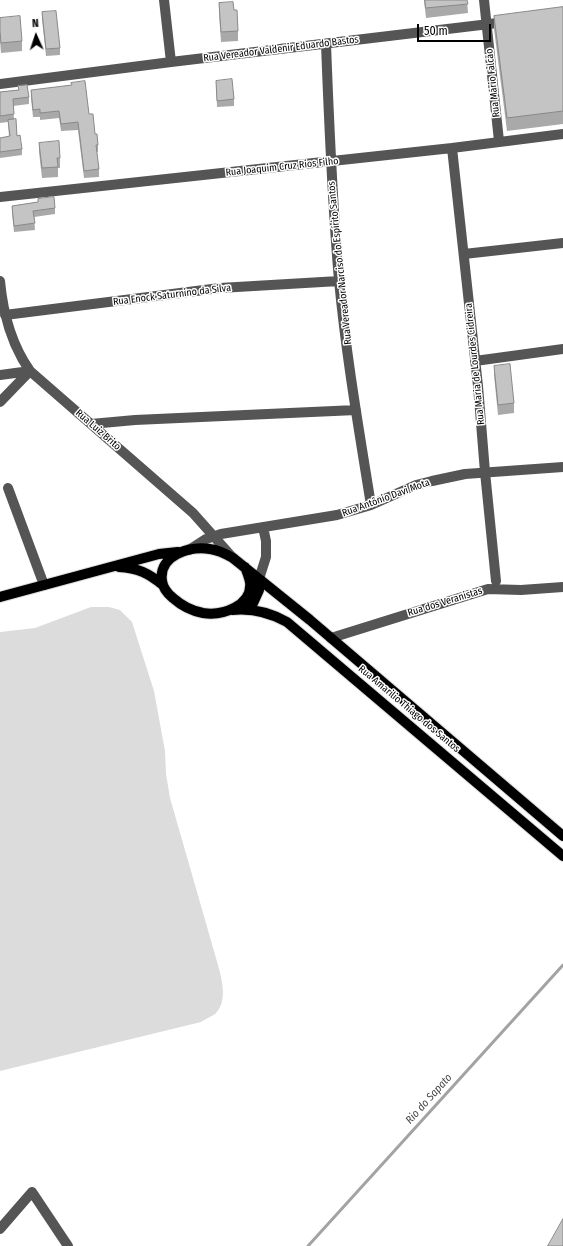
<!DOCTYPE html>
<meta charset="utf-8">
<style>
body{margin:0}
#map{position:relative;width:563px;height:1246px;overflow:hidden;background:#fff;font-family:"Fira Sans Condensed",sans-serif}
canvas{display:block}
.north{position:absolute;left:16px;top:16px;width:40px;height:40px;-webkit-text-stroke:3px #fff;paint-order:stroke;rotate:357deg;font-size:11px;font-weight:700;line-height:16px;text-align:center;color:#000}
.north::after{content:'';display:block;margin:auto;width:14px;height:18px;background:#000;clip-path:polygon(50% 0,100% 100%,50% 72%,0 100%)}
.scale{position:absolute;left:417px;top:24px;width:74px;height:18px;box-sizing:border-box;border:2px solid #000;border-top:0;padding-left:5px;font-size:12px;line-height:14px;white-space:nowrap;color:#000;-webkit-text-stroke:3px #fff;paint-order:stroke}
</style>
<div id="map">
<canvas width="563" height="1246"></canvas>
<div class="north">N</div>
<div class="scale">50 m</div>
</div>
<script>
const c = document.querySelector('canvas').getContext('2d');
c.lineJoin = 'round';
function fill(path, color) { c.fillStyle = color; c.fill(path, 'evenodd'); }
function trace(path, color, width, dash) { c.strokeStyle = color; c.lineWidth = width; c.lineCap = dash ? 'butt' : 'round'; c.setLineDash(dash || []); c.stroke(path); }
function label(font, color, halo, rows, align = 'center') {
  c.font = font + ' "Fira Sans Condensed",sans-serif'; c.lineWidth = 3; c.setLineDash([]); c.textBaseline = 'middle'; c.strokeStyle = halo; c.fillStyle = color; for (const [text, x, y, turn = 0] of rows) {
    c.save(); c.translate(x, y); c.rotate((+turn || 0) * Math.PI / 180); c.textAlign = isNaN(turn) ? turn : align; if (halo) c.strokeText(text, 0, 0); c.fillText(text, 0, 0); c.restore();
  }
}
fill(new Path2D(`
 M91,607H109L120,610L132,622L154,691L165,751L166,774L170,798L218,965C222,980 228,1002 215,1014C211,1017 205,1019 201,1022L0,1071V632L35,628Z`), '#dcdcdc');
trace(new Path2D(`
 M308,1246L563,965`), '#a3a3a3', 3);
const major = new Path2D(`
 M119,567C138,568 148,573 163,585
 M245,567C247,572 249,577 250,582C253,606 222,616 203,613C192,611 182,606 173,598C168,594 163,588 162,581C158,555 190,546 210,549C218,550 226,554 233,558L310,620L563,836
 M0,597L159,554L178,552
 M232,610C252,608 269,612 287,622L563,856
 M250,610L259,590V579`);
trace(major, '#dbdbdb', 12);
trace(new Path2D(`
 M164,0L171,62
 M484,0L499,141
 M326,44C329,122 332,201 339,280C346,355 359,430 371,505
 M0,84L171,62L506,22
 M452,148L478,386L485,472L496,581
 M0,197L452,148L563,134
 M464,254L563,243
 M0,281C3,314 11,344 30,371L193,513L233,558
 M5,315L220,288L339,281
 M475,361L563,349
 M0,375L30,371
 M0,402L30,371
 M91,424L135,420L356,410
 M8,488L44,585
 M189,550L206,539L221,534L337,515L371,505L416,485L432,481L465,474L563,467
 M259,579L266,557V541L263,527
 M331,638L488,589L521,590L563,587
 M0,1229L32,1192L68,1246`), '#555', 10);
trace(major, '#000', 10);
fill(new Path2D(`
 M424,0H467L468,13L426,18Z
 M219,3L234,10L238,31V41L221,42L219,13Z
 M563,7V124L507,131L494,29V16Z
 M42,12L60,48V55L46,56L42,19Z
 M0,18L22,41V51L1,53L0,41Z
 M216,81L234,99V106L217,107Z
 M18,86L29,97V104L13,106L14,119L17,136L22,149V155L0,158V138L9,137L8,122L0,123V92L18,90Z
 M31,90L89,114L98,145V152H96L99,169V177L84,178L78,130L61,131L59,118L40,120V117H33L31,98Z
 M39,143L60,158V168H58V177L42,178L39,152Z
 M38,199L55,208V214L34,217L35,230L14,232L12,213V206L38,202Z
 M494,366L514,403V413L498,415L494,375Z`), '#a9a9a9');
const building = new Path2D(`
 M425,0H467L468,4L426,8Z
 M233,2L234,10H237L238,31L221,32L219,3Z
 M563,7V111L507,118L494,16Z
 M56,11L60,48L46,49L42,12Z
 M20,16L22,41L1,43L0,31V18Z
 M232,79L234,99L217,101L216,81Z
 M85,81L89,114H93L95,134H97L98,145H96L99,169L84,171L78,122L61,124L59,111L40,113V109L33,110L31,90L72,85L71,83Z
 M27,85L29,97L13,99L14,114L0,116V92L19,90L18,86Z
 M16,119L17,136L20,135L22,149L0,152V138L10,136L8,120Z
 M59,141L60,158H57L58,167L42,168L39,143Z
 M54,197L55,208L33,211L35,223L14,226L12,206L38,202V199Z
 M510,364L514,403L498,405L494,366Z
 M563,1219V1246H548Z`);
fill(building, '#c4c4c4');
trace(building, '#898989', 1);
label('10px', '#000', '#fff', [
 ["Rua Vereador Valdenir Eduardo Bastos",281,49,-7],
 ["Rua Mário Falcão",493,83,-96],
 ["Rua Joaquim Cruz Rios Filho",282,167,-6],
 ["Rua Vereador Narciso do Espírito Santos",340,263,-96],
 ["Rua Enock Saturnino da Silva",172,295,-7],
 ["Rua Maria de Lourdes Cidreira",475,364,-96],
 ["Rua Luiz Brito",98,430,41],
 ["Rua Antônio Davi Mota",386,498,-20],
 ["Rua dos Veranistas",445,602,-17],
 ["Rua Amarilio Thiago dos Santos",409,709,40]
]);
label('italic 11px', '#444', '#fff', [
 ["Rio do Sapato",429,1099,-48]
]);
</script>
